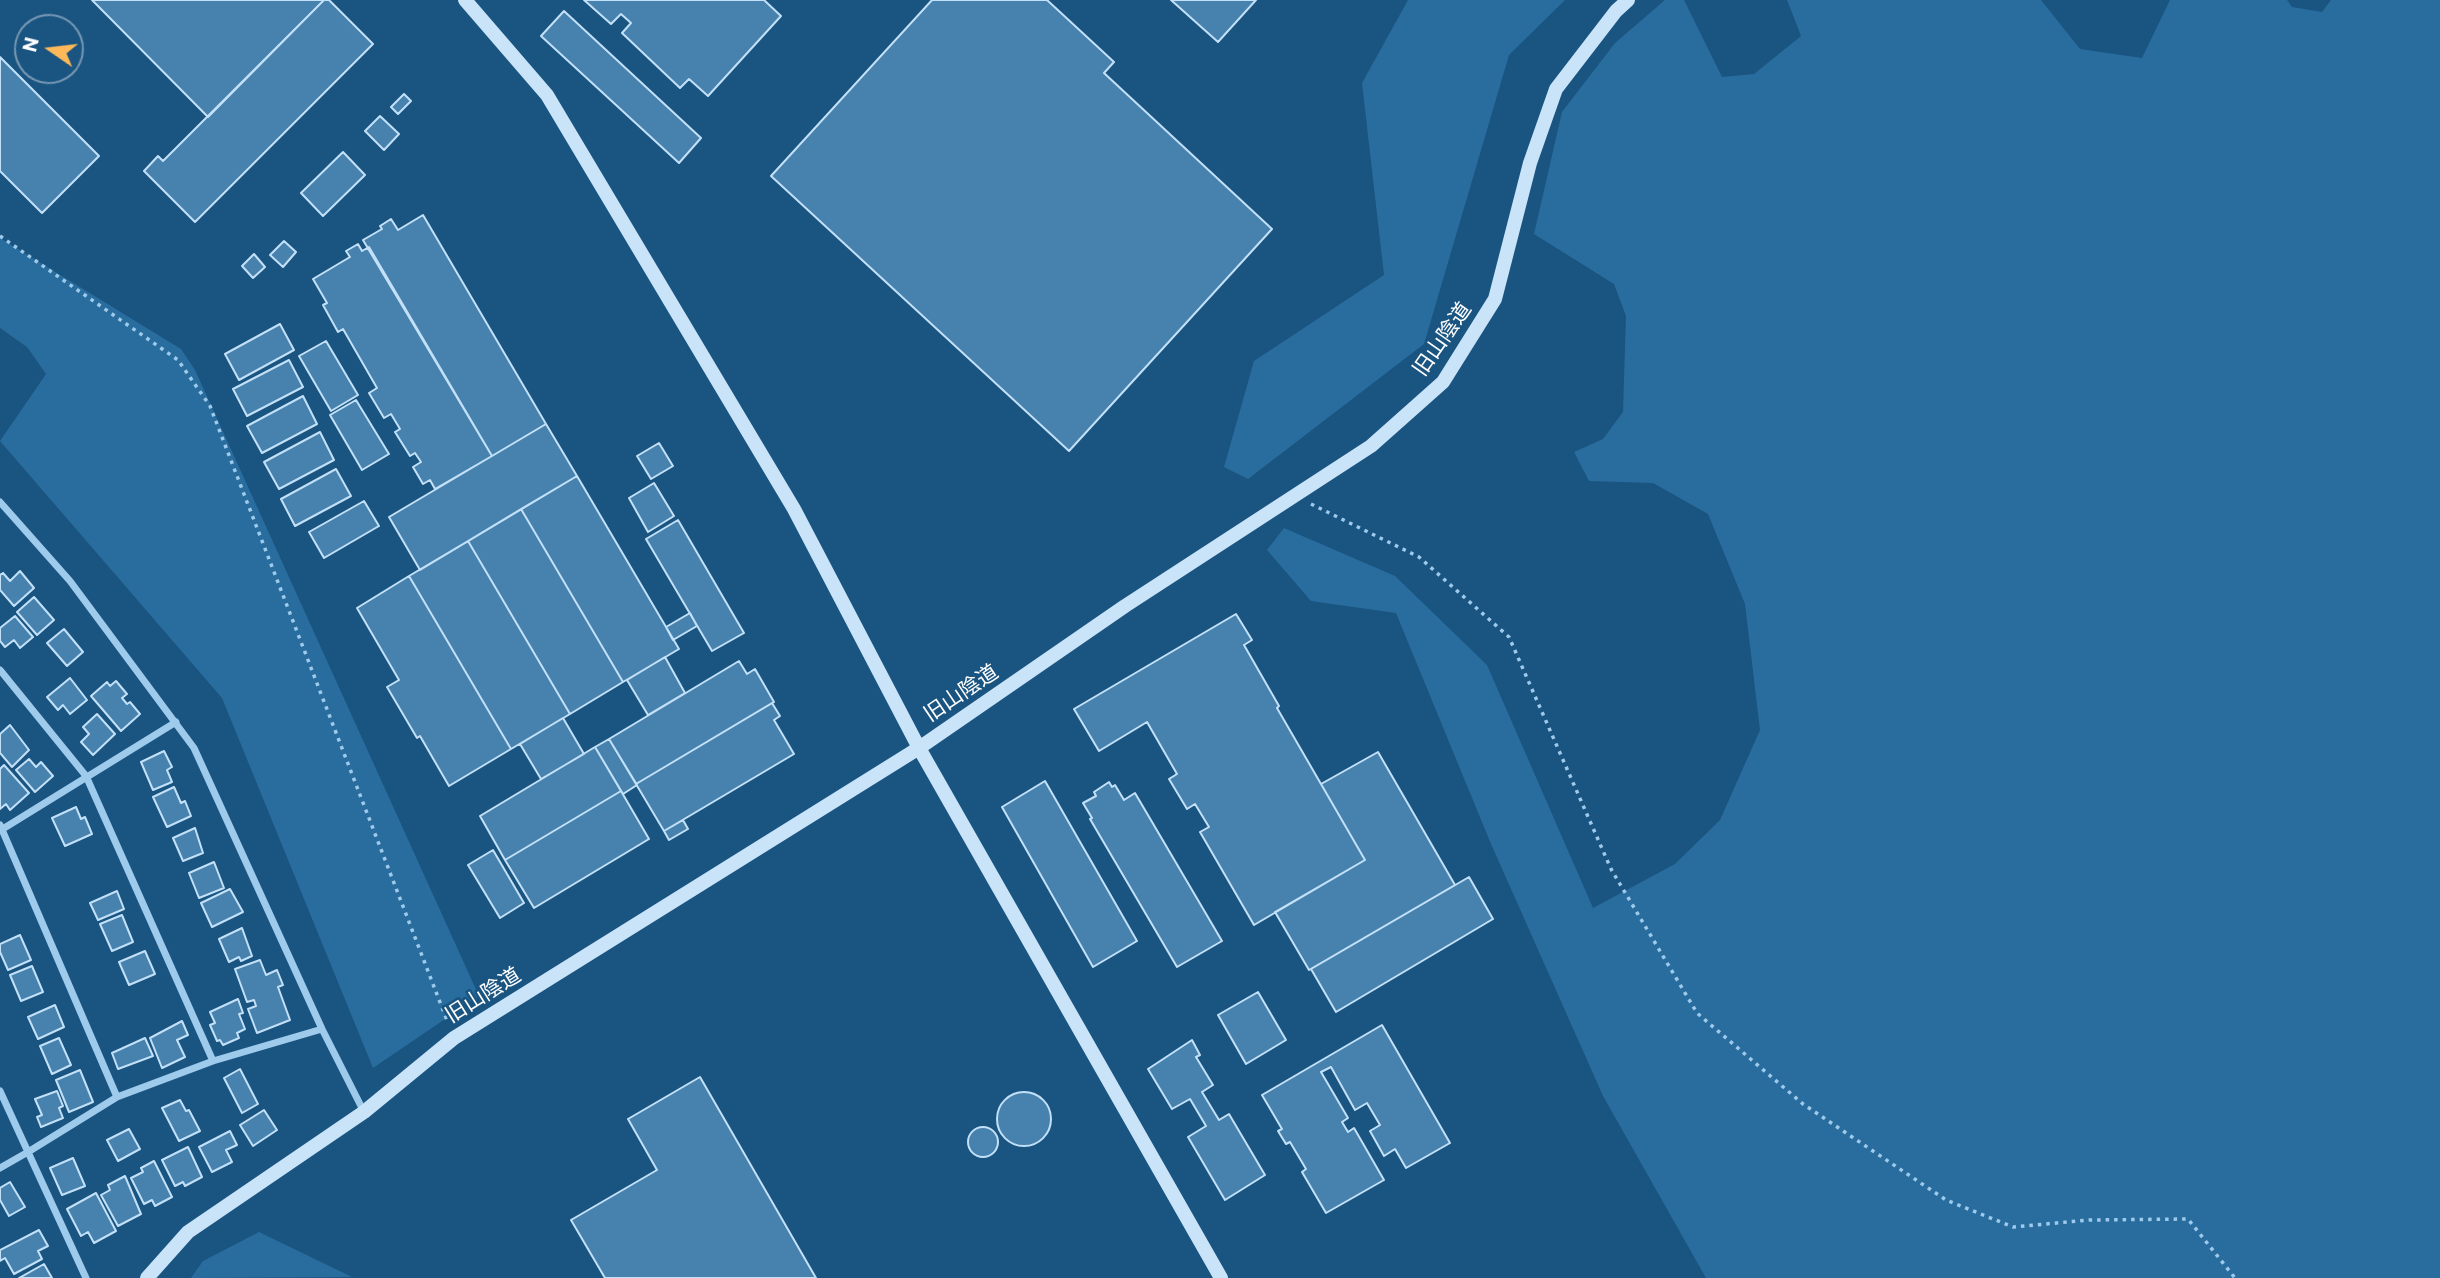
<!DOCTYPE html>
<meta charset="utf-8">
<style>
body{margin:0}
#map{position:relative;width:2440px;height:1278px;overflow:hidden;background:#1a5481;font-family:Commissioner,sans-serif}
canvas{display:block}
.north{position:absolute;left:14px;top:14px;width:70px;height:70px;box-sizing:border-box;background:#1a5481;border:2px solid #7698b3;border-radius:50%;rotate:284deg;font-size:19px;font-weight:700;line-height:28px;text-align:center;color:#fff}
.north::after{content:'';display:block;margin:auto;width:24px;height:32px;background:#fdb959;clip-path:polygon(50% 0,100% 100%,50% 72%,0 100%)}
</style>
<div id="map">
<canvas width="2440" height="1278"></canvas>
<div class="north">N</div>
</div>
<script>
const c = document.querySelector('canvas').getContext('2d');
c.lineJoin = 'round';
function fill(path, color) { c.fillStyle = color; c.fill(path, 'evenodd'); }
function trace(path, color, width, dash) { c.strokeStyle = color; c.lineWidth = width; c.lineCap = dash ? 'butt' : 'round'; c.setLineDash(dash || []); c.stroke(path); }
function label(font, color, halo, rows, align = 'center') {
  c.font = font + ' Commissioner,"Noto Sans JP",sans-serif'; c.lineWidth = 5; c.setLineDash([]); c.textBaseline = 'middle'; c.strokeStyle = halo; c.fillStyle = color; for (const [text, x, y, turn = 0] of rows) {
    c.save(); c.translate(x, y); c.rotate((+turn || 0) * Math.PI / 180); c.textAlign = isNaN(turn) ? turn : align; if (halo) c.strokeText(text, 0, 0); c.fillText(text, 0, 0); c.restore();
  }
}
fill(new Path2D(`
 M1408,0H1565L1509,55L1424,344L1248,479L1224,467L1254,361L1384,275L1362,83Z
 M1665,0H1684L1722,77L1754,74L1801,36L1787,0H2041L2080,49L2142,58L2170,0H2287L2292,7L2322,12L2331,0H2440V1278H1706L1603,1096L1491,844L1396,613L1311,601L1267,550L1284,528L1395,576L1487,665L1593,908L1675,864L1720,820L1760,730L1745,604L1708,514L1653,483L1589,481L1574,452L1603,439L1623,412L1626,316L1614,284L1534,234L1562,112L1615,43Z
 M0,238L181,349L195,370L479,996L373,1068L222,698L0,441L46,374L27,347L0,328Z
 M259,1232L352,1277L191,1278L203,1261Z`), '#296d9f');
const building = new Path2D(`
 M92,0H324L208,117Z
 M324,0H329L373,44L195,222L144,171L158,156L163,161Z
 M584,0H764L781,16L708,96L689,79L680,88L622,33L631,23L621,14L611,24Z
 M932,0H1047L1114,62L1104,73L1272,229L1069,451L771,176Z
 M1171,0H1256L1218,42Z
 M564,11L701,138L679,163L541,36Z
 M0,57L99,156L42,213L0,171Z
 M404,94L411,101L398,114L391,107Z
 M380,116L399,134L384,150L365,131Z
 M343,152L365,175L323,216L301,193Z
 M423,215L546,424L492,456L363,240L382,229L380,226L391,219L398,230Z
 M284,241L296,252L283,267L270,255Z
 M358,244L362,251L369,247L492,456L435,489L430,480L423,484L413,467L421,462L415,453L410,456L395,432L400,429L391,414L384,418L369,393L377,388L343,329L338,332L323,305L327,303L313,279L350,257L346,251Z
 M254,254L265,267L253,278L242,266Z
 M280,324L294,350L239,380L225,354Z
 M326,341L358,395L331,411L299,356Z
 M289,360L303,387L247,416L233,389Z
 M303,396L317,424L262,453L247,426Z
 M356,400L389,454L362,470L330,415Z
 M546,424L577,476L420,570L389,517Z
 M320,432L334,460L279,489L264,462Z
 M659,443L673,466L651,479L637,456Z
 M336,469L351,496L295,526L281,499Z
 M577,476L679,649L623,682L521,509Z
 M654,483L674,516L648,532L629,498Z
 M364,501L379,526L324,558L309,532Z
 M521,509L623,682L570,714L468,541Z
 M678,520L744,633L712,651L646,539Z
 M468,541L570,714L511,749L409,576Z
 M20,571L34,588L14,606L0,590V575L3,573L10,581Z
 M409,576L511,749L449,786L420,736L417,738L387,687L399,680L357,608Z
 M34,597L54,620L37,635L17,612Z
 M690,613L697,626L673,640L666,627Z
 M1236,614L1252,640L1244,645L1279,706L1277,708L1365,860L1254,925L1200,832L1209,827L1195,804L1187,809L1169,779L1177,774L1147,722L1099,751L1074,709Z
 M15,616L33,637L20,648L14,640L5,647L0,641V628Z
 M64,629L83,652L67,666L47,643Z
 M665,657L685,693L648,715L627,680Z
 M739,661L747,674L755,669L774,702L636,784L609,739Z
 M70,678L87,700L70,714L63,705L58,710L47,697Z
 M116,681L127,694L122,698L127,704L130,702L140,714L121,731L91,696L107,682L110,686Z
 M772,703L780,716L774,720L794,754L664,831L636,784Z
 M97,714L115,734L93,755L81,742L89,734L83,727Z
 M563,718L584,754L541,779L520,744Z
 M10,725L29,750L12,767L0,753V734Z
 M609,739L637,785L623,794L595,747Z
 M595,747L621,791L505,860L480,816Z
 M164,751L172,767L167,770L172,782L153,790L141,762Z
 M1378,752L1455,885L1309,970L1275,912L1365,860L1321,784Z
 M29,759L36,767L41,762L53,776L35,792L16,770Z
 M4,765L29,793L10,810L6,804L0,809V769Z
 M1045,781L1137,941L1093,967L1002,807Z
 M1109,782L1112,787L1115,785L1124,800L1135,793L1222,941L1177,967L1090,819L1092,818L1083,803L1096,796L1094,792Z
 M174,787L181,803L185,801L191,816L167,827L153,797Z
 M621,791L649,839L534,908L505,860Z
 M76,807L81,819L85,817L92,834L65,846L52,818Z
 M683,820L688,829L669,840L664,831Z
 M195,828L203,853L183,861L173,838Z
 M493,850L524,903L500,918L468,865Z
 M214,862L224,888L199,898L189,873Z
 M1469,877L1493,919L1336,1012L1311,969Z
 M230,889L243,912L212,927L201,903Z
 M117,891L124,909L98,920L90,903Z
 M122,915L133,942L112,951L100,924Z
 M242,928L252,956L241,961L239,957L229,962L219,939Z
 M20,935L31,960L8,970L0,952V944Z
 M145,951L155,974L129,985L119,962Z
 M260,960L266,975L277,970L283,985L278,987L290,1020L257,1033L248,1009L256,1006L254,1000L247,1002L235,969Z
 M32,966L43,992L21,1001L10,975Z
 M1258,992L1286,1040L1246,1064L1218,1015Z
 M238,999L243,1013L239,1014L245,1029L237,1033L239,1038L223,1045L220,1040L217,1041L210,1025L215,1023L210,1012Z
 M55,1005L64,1027L38,1039L28,1017Z
 M182,1021L188,1035L177,1040L185,1057L162,1068L150,1038Z
 M1382,1025L1450,1143L1406,1168L1395,1149L1384,1156L1370,1131L1380,1125L1367,1103L1355,1110L1331,1067L1321,1072L1348,1118L1342,1122L1348,1132L1354,1128L1384,1180L1326,1213L1302,1172L1306,1169L1290,1142L1286,1144L1278,1131L1282,1129L1262,1095Z
 M59,1038L71,1065L52,1074L40,1046Z
 M145,1038L153,1056L118,1069L112,1053Z
 M1192,1040L1200,1055L1196,1057L1213,1085L1202,1092L1219,1120L1229,1114L1265,1175L1225,1200L1188,1137L1206,1126L1190,1099L1172,1109L1148,1069Z
 M240,1069L258,1104L242,1113L224,1078Z
 M80,1070L93,1102L69,1112L56,1080Z
 M700,1077L816,1278H605L571,1220L657,1170L628,1119Z
 M57,1091L63,1106L59,1108L63,1118L41,1127L37,1117L42,1115L35,1099Z
 M997 1119a27 27 0 1 1 54 0a27 27 0 1 1-54 0Z
 M180,1100L186,1111L189,1110L200,1131L179,1141L162,1108Z
 M264,1110L277,1130L253,1146L240,1125Z
 M968 1142a15 15 0 1 1 30 0a15 15 0 1 1-30 0Z
 M129,1129L140,1149L118,1161L107,1140Z
 M230,1131L237,1145L226,1150L232,1162L212,1172L199,1147Z
 M188,1147L202,1177L185,1186L183,1182L175,1186L162,1160Z
 M73,1158L85,1186L62,1195L50,1168Z
 M154,1161L172,1197L155,1206L152,1200L144,1204L131,1178L143,1172L141,1168Z
 M125,1176L141,1214L118,1226L101,1195L110,1190L108,1185Z
 M10,1182L25,1207L9,1216L0,1200V1188Z
 M96,1193L116,1231L94,1243L88,1232L81,1236L67,1209Z
 M39,1230L48,1246L38,1251L42,1259L14,1274L5,1258L0,1261V1250Z
 M44,1264L52,1278H19Z`);
fill(building, '#4781ad');
trace(building, '#c2e1f8', 2);
trace(new Path2D(`
 M0,236L178,360L210,406L448,1023
 M1311,504L1419,557L1509,637L1611,869L1697,1013L1803,1104L1946,1200L2013,1227L2089,1220L2188,1219L2235,1278`), '#9ecaeb', 3.5, [3.5, 5]);
trace(new Path2D(`
 M0,502L70,581L194,748L322,1029L364,1112
 M0,670L86,776L213,1061
 M0,825L117,1097
 M1,830L176,722
 M0,1091L28,1152L117,1097L213,1061L322,1029
 M0,1168L28,1152L86,1278`), '#9ecaeb', 7);
trace(new Path2D(`
 M465,0L547,95L794,509L919,748L1221,1278
 M147,1278L188,1232L364,1112L454,1038L919,748L1125,606L1371,446L1443,382L1495,299L1530,163L1556,89L1616,11L1628,0`), '#c9e3f8', 14);
label('21px', '#fff', '#1a5481', [
 ["旧山陰道",1442,339,-55],
 ["旧山陰道",961,693,-34],
 ["旧山陰道",483,995,-32]
]);
</script>
